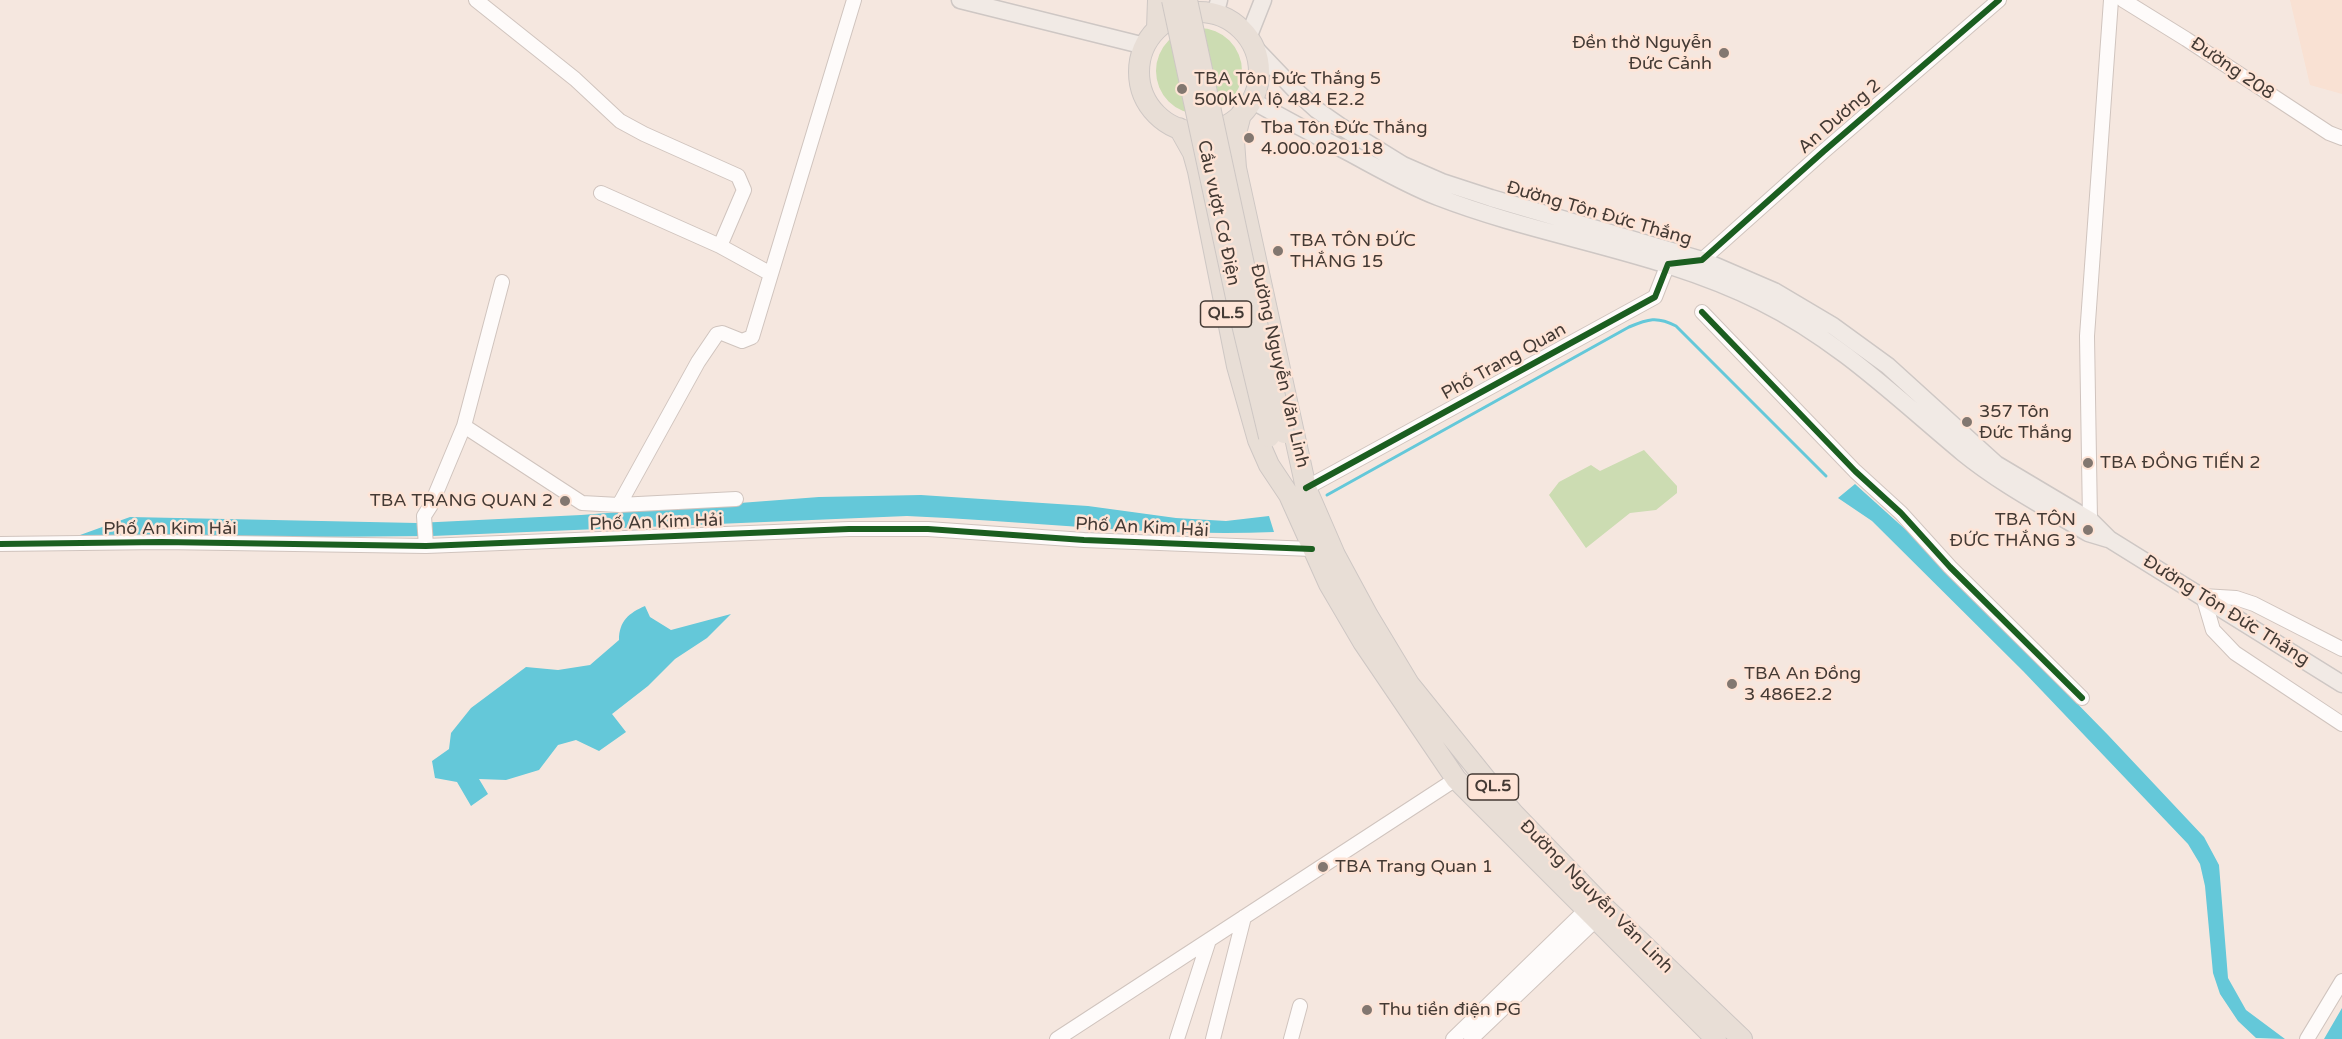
<!DOCTYPE html>
<meta charset="utf-8">
<style>
body{margin:0}
canvas{display:block;background:#f5e7df}
</style>
<canvas width="2342" height="1039"></canvas>
<script>
const c = document.querySelector('canvas').getContext('2d');
c.lineJoin = 'round';
function fill(path, color) { c.fillStyle = color; c.fill(path, 'evenodd'); }
function trace(path, color, width, dash) { c.strokeStyle = color; c.lineWidth = width; c.lineCap = dash ? 'butt' : 'round'; c.setLineDash(dash || []); c.stroke(path); }
function label(font, color, halo, rows, align = 'center') {
  c.font = font + ' "Varela Round",sans-serif'; c.lineWidth = 5; c.setLineDash([]); c.textBaseline = 'middle'; c.strokeStyle = halo; c.fillStyle = color; for (const [text, x, y, turn = 0] of rows) {
    c.save(); c.translate(x, y); c.rotate((+turn || 0) * Math.PI / 180); c.textAlign = isNaN(turn) ? turn : align; if (halo) c.strokeText(text, 0, 0); c.fillText(text, 0, 0); c.restore();
  }
}
fill(new Path2D(`
 M2290,0H2342V94L2310,85Z`), '#f9e1d3');
fill(new Path2D(`
 M1156 71a43 43 0 1 1 86 0a43 43 0 1 1-86 0Z
 M1644,450L1677,486V493L1656,510L1630,513L1586,548L1549,495L1559,482L1591,465L1600,471Z`), '#ccdcb2');
fill(new Path2D(`
 M1855,484L1916,539L2108,735L2204,837L2219,865L2228,978L2246,1010L2285,1039L2256,1038L2238,1021L2220,994L2213,973L2205,886L2200,864L2188,844L2023,671L1872,521L1838,498Z
 M921,495L1088,506L1176,518L1226,521L1269,516L1274,532C1151,537 1030,521 907,516L432,536L69,539L130,517L417,523L581,515L819,497Z
 M645,606L650,617L671,630L731,614L707,638L675,659L648,686L612,714L626,732L599,751L576,740L558,745L539,770L506,780L479,779L488,794L471,806L457,782L435,778L432,761L449,749L451,733L471,708L526,667L558,670L590,665L619,640C619,621 629,613 645,606Z
 M2342,1008V1039H2324Z`), '#64c8d9');
trace(new Path2D(`
 M1327,495L1629,327C1648,319 1657,316 1676,326L1826,476`), '#64c8d9', 3);
const minor = new Path2D(`
 M476,0L575,79L620,121L644,134L738,176L744,190L720,246
 M2123,0L2186,39L2329,133L2342,138
 M771,274L854,0
 M1702,312L1855,471L1901,513L1950,567L2082,698
 M464,426L582,503L619,505L698,362L717,334L722,333L742,341L752,337L771,274L720,246L601,193
 M1306,488L1655,297L1668,264L1702,260L1824,151L1999,0
 M619,505L736,499
 M2090,520L2087,336L2111,0
 M0,544L162,542L426,546L849,529H928L1084,540L1312,549
 M426,546L424,516L431,505L464,426L502,282
 M2342,649L2254,604L2236,598L2203,596L2213,630L2235,653L2342,724
 M1057,1039L1456,779
 M1177,1039L1209,940
 M1213,1039L1244,917
 M1291,1039L1300,1006
 M1453,1039L1593,903
 M1471,1039L1602,914
 M2307,1039L2342,981`);
const major = new Path2D(`
 M960,0L1145,46
 M1215,15L1219,0
 M1248,38L1263,0
 M1254,47L1296,91L1317,110L1340,126L1403,165L1442,182L1491,198L1702,260L1774,291L1833,326L1888,366L1996,464L2090,520L2109,539L2342,684
 M1251,100C1283,118 1315,135 1348,152C1378,168 1407,185 1438,197C1544,238 1659,251 1761,302C1838,340 1898,399 1963,453C2001,484 2047,508 2088,533L2108,539`);
const highway = new Path2D(`
 M1139 72a60 60 0 1 1 120 0a60 60 0 1 1-120 0Z
 M1157,29L1158,0
 M1241,114L1234,141L1236,168L1306,488L1335,555L1368,616L1409,684L1513,813L1606,909L1742,1039
 M1179,128L1193,153L1198,171L1237,366L1258,440L1269,465L1289,495L1329,584L1363,642L1456,779L1716,1039`);
trace(minor, '#d0c4be', 16);
trace(major, '#cec7c4', 19);
trace(highway, '#cec7c4', 22);
trace(minor, '#fefbfa', 14);
trace(major, '#f1eae5', 16);
trace(highway, '#e8ded6', 20);
const highwayBridge = new Path2D(`
 M1172,0L1240,316L1269,437
 M1187,0L1254,311L1284,433`);
trace(highwayBridge, '#cec7c4', 22, []);
trace(highwayBridge, '#e8ded6', 20);
trace(new Path2D(`
 M1702,312L1855,471L1901,513L1950,567L2082,698
 M1306,488L1655,297L1668,264L1702,260L1824,151L1999,0
 M0,544L162,542L426,546L849,529H928L1084,540L1312,549`), '#1b5e20', 6);
for (const [x, y, r, color] of [
 [1724,53,6,"#827770"],
 [1182,89,6,"#827770"],
 [1249,138,6,"#827770"],
 [1278,251,6,"#827770"],
 [1967,422,6,"#827770"],
 [2088,463,6,"#827770"],
 [565,501,6,"#827770"],
 [2088,530,6,"#827770"],
 [1732,684,6,"#827770"],
 [1323,867,6,"#827770"],
 [1367,1010,6,"#827770"]
]) { const dot = new Path2D(); dot.arc(x, y, r, 0, 2 * Math.PI); c.fillStyle = color; c.fill(dot); trace(dot, '#fee4d6', 2); }
for (const [x, y, w] of [
 [1226,314,51],
 [1493,787,51]
]) { const box = new Path2D(); box.roundRect(x - w / 2, y - 13, w, 26, 4.5); c.fillStyle = '#fee4d6'; c.fill(box); trace(box, '#443a34', 1.5); }
label('bold 16px', '#443a34', null, [
 ["QL.5",1226,314],
 ["QL.5",1493,787]
]);
label('18px', '#443a34', '#fee4d6', [
 ["Đền thờ Nguyễn",1712,43,"right"],
 ["Đức Cảnh",1712,64,"right"],
 ["TBA Tôn Đức Thắng 5",1194,79],
 ["500kVA lộ 484 E2.2",1194,100],
 ["Tba Tôn Đức Thắng",1261,128],
 ["4.000.020118",1261,149],
 ["TBA TÔN ĐỨC",1290,241],
 ["THẮNG 15",1290,262],
 ["357 Tôn",1979,412],
 ["Đức Thắng",1979,433],
 ["TBA ĐỒNG TIẾN 2",2100,463],
 ["TBA TRANG QUAN 2",553,501,"right"],
 ["TBA TÔN",2076,520,"right"],
 ["ĐỨC THẮNG 3",2076,541,"right"],
 ["TBA An Đồng",1744,674],
 ["3 486E2.2",1744,695],
 ["TBA Trang Quan 1",1335,867],
 ["Thu tiền điện PG",1379,1010]
], 'left');
label('18px', '#443a34', '#fee4d6', [
 ["Đường 208",2232,69,34],
 ["An Dương 2",1840,117,-41],
 ["Cầu vượt Cơ Điện",1218,213,78],
 ["Đường Tôn Đức Thắng",1599,214,16],
 ["Phố Trang Quan",1504,362,-29],
 ["Đường Nguyễn Văn Linh",1279,366,77],
 ["Phố An Kim Hải",656,523,-2],
 ["Phố An Kim Hải",1142,528,3],
 ["Phố An Kim Hải",170,529],
 ["Đường Tôn Đức Thắng",2226,611,32],
 ["Đường Nguyễn Văn Linh",1596,897,45]
]);
</script>
